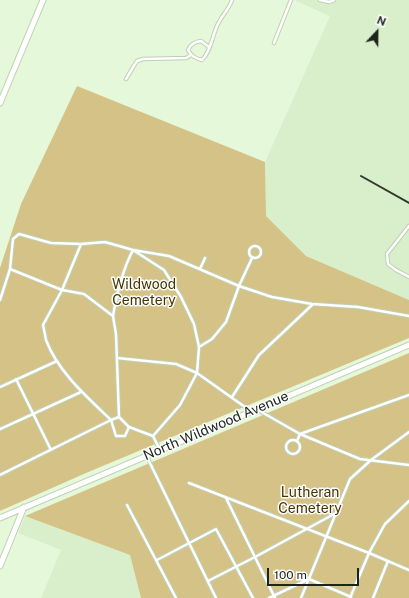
<!DOCTYPE html>
<style>
body{margin:0}
#map{position:relative;width:409px;height:598px;overflow:hidden;background:#e6f8da;font-family:"Public Sans",sans-serif}
canvas{display:block}
.north{position:absolute;left:357px;top:12px;width:40px;height:40px;-webkit-text-stroke:3px #fefefe;paint-order:stroke;rotate:22deg;font-size:11px;font-weight:700;line-height:16px;text-align:center;color:#1d2419}
.north::after{content:'';display:block;margin:auto;width:14px;height:18px;background:#1d2419;clip-path:polygon(50% 0,100% 100%,50% 72%,0 100%)}
.scale{position:absolute;left:267px;top:568px;width:92px;height:18px;box-sizing:border-box;border:2px solid #1d2419;border-top:0;padding-left:5px;font-size:12px;line-height:14px;white-space:nowrap;color:#1d2419;-webkit-text-stroke:3px #fefefe;paint-order:stroke}
</style>
<div id="map">
<canvas width="409" height="598"></canvas>
<div class="north">N</div>
<div class="scale">100 m</div>
</div>
<script>
const c = document.querySelector('canvas').getContext('2d');
c.lineJoin = 'round';
function fill(path, color) { c.fillStyle = color; c.fill(path, 'evenodd'); }
function trace(path, color, width, dash) { c.strokeStyle = color; c.lineWidth = width; c.lineCap = dash ? 'butt' : 'round'; c.setLineDash(dash || []); c.stroke(path); }
function label(font, color, halo, rows, align = 'center') {
  c.font = font + ' "Public Sans",sans-serif'; c.lineWidth = 3; c.setLineDash([]); c.textBaseline = 'middle'; c.strokeStyle = halo; c.fillStyle = color; for (const [text, x, y, turn = 0] of rows) {
    c.save(); c.translate(x, y); c.rotate((+turn || 0) * Math.PI / 180); c.textAlign = isNaN(turn) ? turn : align; if (halo) c.strokeText(text, 0, 0); c.fillText(text, 0, 0); c.restore();
  }
}
fill(new Path2D(`
 M296,0H409V300L306,256L266,216L265,162L330,16L296,1Z
 M25,516L130,555L141,598H41L61,550L18,533Z`), '#d9efcb');
fill(new Path2D(`
 M77,86L265,162L266,216L306,256L409,300V338L86,473L0,511V268L21,204Z
 M409,353V598H141L130,555L25,516Z`), '#d5c286');
const lane = new Path2D(`
 M320,0L329,2L334,0
 M274,43L291,0
 M209,47L201,41C194,42 191,44 188,50C191,56 195,58 202,60C212,50 212,34 219,22C223,14 229,9 232,0
 M126,79L135,64L137,61L143,59L186,58L191,55
 M409,226L387,254L388,264L396,270L409,277
 M81,244L62,290L43,325C44,329 45,335 46,340C58,372 87,397 111,420L119,417
 M249 252a6 6 0 1 1 12 0a6 6 0 1 1-12 0Z
 M200,269L205,258
 M0,300L10,269L13,239L19,234L51,243L81,244L105,242L133,250L169,256L239,286L272,297L312,304L358,307L409,316
 M113,316C117,292 122,271 133,250L164,270L181,297L194,324L199,347L197,373L180,405L153,436L160,450
 M199,347L212,339L226,322L239,286L252,258
 M117,358L176,364L197,373L252,412
 M16,379L51,450
 M0,387L57,361
 M232,397L259,355L312,305
 M258,410L300,434L360,459L409,465
 M129,427L153,436
 M0,429L81,392
 M286 447a7 7 0 1 1 14 0a7 7 0 1 1-14 0Z
 M297,441L300,434L409,395
 M147,457L216,598
 M0,475L111,420L116,436H125L129,427L119,417L116,334L113,316L84,294L62,290L10,269
 M189,483L369,553L409,570
 M226,498L275,598
 M127,505L176,598
 M157,560L216,529L253,598
 M208,581L255,557L336,513
 M269,598L309,579L351,597
 M301,598L350,479L371,460L409,432
 M350,598L369,553L385,524L409,501
 M373,598L388,561`);
const street = new Path2D(`
 M0,103L43,0
 M0,518L409,345
 M0,566L24,507`);
trace(lane, '#bfd0b3', 4.5);
trace(street, '#bfd0b3', 7);
trace(lane, '#fff', 2.5);
trace(street, '#fff', 5);
trace(new Path2D(`
 M361,176L409,203`), '#31392c', 2);
label('14px', '#443600', '#fefefe', [
 ["Wildwood",144,285],
 ["Cemetery",144,301],
 ["Lutheran",310,493],
 ["Cemetery",310,509]
]);
label('14px', '#1d2419', '#fefefe', [
 ["North Wildwood Avenue",216,426,-23]
]);
</script>
